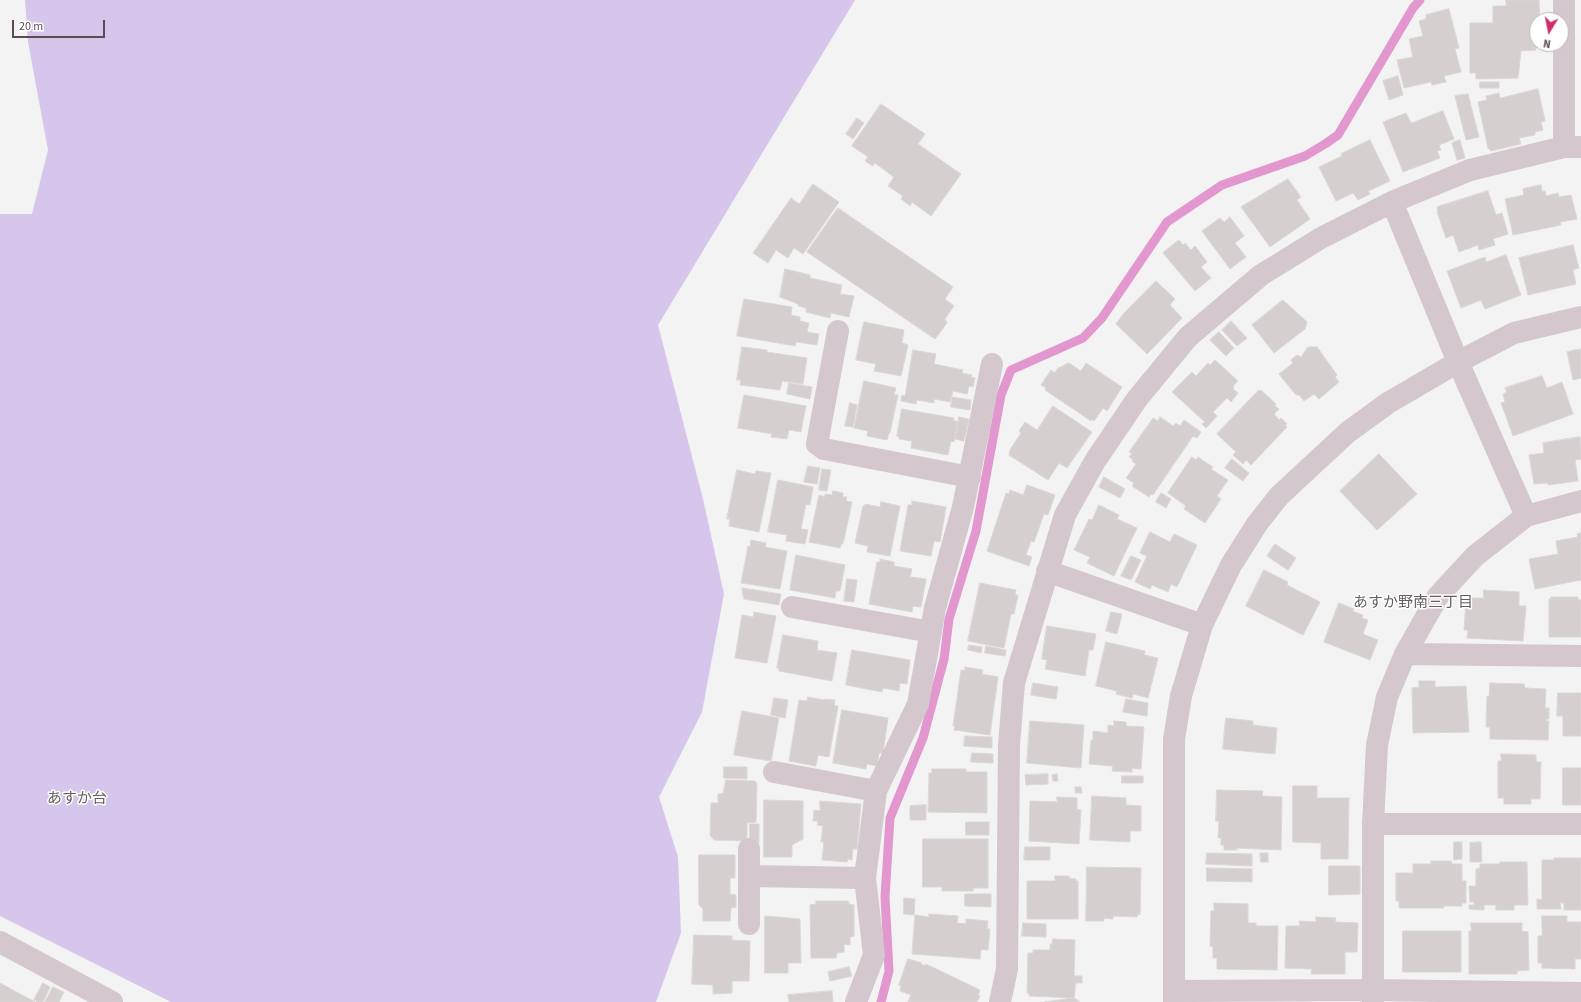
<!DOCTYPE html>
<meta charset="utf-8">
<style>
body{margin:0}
#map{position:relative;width:1581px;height:1002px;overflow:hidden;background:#f2f3f2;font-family:"Source Sans 3",sans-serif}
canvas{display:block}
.north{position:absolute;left:1529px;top:12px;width:40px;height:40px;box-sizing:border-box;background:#fff;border:1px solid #beb7ba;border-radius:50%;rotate:190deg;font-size:11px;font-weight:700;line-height:16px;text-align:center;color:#5d4b53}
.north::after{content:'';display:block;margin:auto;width:14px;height:18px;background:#d22d6b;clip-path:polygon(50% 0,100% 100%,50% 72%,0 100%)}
.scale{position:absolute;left:12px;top:20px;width:93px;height:18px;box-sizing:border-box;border:2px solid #5d4b53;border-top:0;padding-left:5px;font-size:12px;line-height:14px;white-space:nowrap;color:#5d4b53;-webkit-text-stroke:3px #fff;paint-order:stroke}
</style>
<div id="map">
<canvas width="1581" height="1002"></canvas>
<div class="north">N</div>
<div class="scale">20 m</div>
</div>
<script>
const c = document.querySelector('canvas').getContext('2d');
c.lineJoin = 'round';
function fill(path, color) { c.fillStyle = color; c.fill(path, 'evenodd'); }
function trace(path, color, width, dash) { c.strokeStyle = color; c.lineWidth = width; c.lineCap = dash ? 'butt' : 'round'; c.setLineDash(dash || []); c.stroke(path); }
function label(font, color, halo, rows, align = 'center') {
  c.font = font + ' "Source Sans 3","Noto Sans JP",sans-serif'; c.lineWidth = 3; c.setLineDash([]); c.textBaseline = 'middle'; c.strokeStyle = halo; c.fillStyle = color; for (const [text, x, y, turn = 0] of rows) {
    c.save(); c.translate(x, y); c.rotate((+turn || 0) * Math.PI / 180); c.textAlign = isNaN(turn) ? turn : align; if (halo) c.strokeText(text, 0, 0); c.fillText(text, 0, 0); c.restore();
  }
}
fill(new Path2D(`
 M25,0H855L658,325L703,499L724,594L702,712L659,797L678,857L681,933L656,1002H171L0,916V214H32L48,150L28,42Z`), '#d6c6eb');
trace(new Path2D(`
 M881,1002L889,971L885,897L890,818L923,738L944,659L949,619L976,531L1001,395L1011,370L1083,338L1102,318L1167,222L1222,185L1305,156L1325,144L1338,135L1413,8L1420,0`), '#e397cf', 9);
const building = new Path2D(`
 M1506,0H1539L1540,20H1537V44H1540V47H1536V50L1521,51L1518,78L1476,79V73H1470V23H1493V6H1506Z
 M1449,9L1459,48L1455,49L1461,72L1444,76L1446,82L1432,85L1431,82L1404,88L1397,60L1413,57L1409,39L1423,36L1419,21L1426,19V15Z
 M1398,76L1403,95L1389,100L1383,81Z
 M1480,82H1499V88H1480Z
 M1538,89L1545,121L1541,122L1543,130L1535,132V135L1519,138L1521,144L1491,151L1488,148L1478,102L1487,100L1486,96L1499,93L1500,98Z
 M1468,94L1479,137L1466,140L1455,96Z
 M881,104L925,134L918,144L961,174L931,216L912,202L910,206L901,199L903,196L888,186L894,177L875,163L873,166L865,161L868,157L852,146Z
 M1443,111L1454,139L1439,145L1441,150L1437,151L1440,158L1403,172L1383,122L1406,113L1411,123Z
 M857,118L864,123L853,139L846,134Z
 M1370,140L1390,181L1368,191L1370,194L1358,200L1353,193L1336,201L1319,167L1342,156L1341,154Z
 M1460,140L1465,158L1457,160L1452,143Z
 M1288,179L1301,197L1297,200L1310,219L1270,247L1241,207Z
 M813,184L839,202L803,254L794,248L788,258L776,250L768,263L753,253L791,198L799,204Z
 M1541,185L1542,191H1545L1546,196L1558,193L1559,197L1571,195L1577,219L1560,222L1561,225L1513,235L1505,199L1524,195L1523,189Z
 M1488,191L1496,215L1502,213L1508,234L1493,239L1495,245L1479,250L1478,245L1459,252L1453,235L1446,238L1437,212H1438L1437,207Z
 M838,208L953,287L945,299L954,306L945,319L947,323L935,339L807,252Z
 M1230,217L1244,236L1235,243L1246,257L1230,269L1202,231L1220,218L1224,222Z
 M1179,240L1183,245L1185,243L1191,250L1195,246L1207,262L1201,267L1211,278L1195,291L1163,253Z
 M1573,245L1579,268L1573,270L1576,284L1528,295L1519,258Z
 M1506,255L1521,295L1485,309L1481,300L1461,308L1447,271L1485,257L1486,262Z
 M785,269L810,275V278L842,285L840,294L854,296L849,317L831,313L830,318L806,312V308L798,306V304L780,297Z
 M1156,281L1175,299L1170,305L1182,318L1147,354L1116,324L1124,313Z
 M744,299L792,307L791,315L800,317V321L809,323L807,332L819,334L817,345L796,342L795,346L737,336Z
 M1283,300L1307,322L1305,329L1274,353L1252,325Z
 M1231,321L1247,338L1237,346L1222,330Z
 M864,322L904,330L902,343L908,345L901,376L874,371L876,364L856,360Z
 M1219,332L1234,348L1226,356L1210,340Z
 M742,347L767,350V352L807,358L803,384L782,381L780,390L740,385L741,380H737Z
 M1308,347H1317L1337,375L1335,377L1339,382L1319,399L1314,394L1304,401L1299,395H1296L1279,374L1293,363L1291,360L1297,355L1301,357Z
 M1581,349V378L1573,380L1567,352Z
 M913,350L936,354L934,364L963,370L962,373L972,375L971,377L975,378L973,387L969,386L967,394L953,391L950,402L934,399V403L917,400L916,404L901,401L902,395L905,396Z
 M1215,360L1238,381L1233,386L1234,387L1233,389L1238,393L1231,402L1227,398L1213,412L1217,416L1206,428L1202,424L1205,422L1172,392L1192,372L1196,376L1208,363L1210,365Z
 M1069,363L1081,371L1086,363L1122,387L1107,411L1103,408L1094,421L1092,419L1091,421L1045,390L1046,388L1041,385L1051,370L1055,373L1057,369Z
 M1542,376L1547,388L1562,382L1573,414L1513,436L1501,403L1505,402L1503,394L1507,392L1505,388Z
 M864,381L896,388L894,395H898L890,433H889L887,440L867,436L868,431L854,428Z
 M789,383L812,387L810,399L787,394Z
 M1259,390L1260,391L1261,390L1276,404L1275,406L1279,409L1274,414L1279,420L1281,418L1287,424L1285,425L1287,427L1251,465L1246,460L1243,464L1233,455L1236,452L1217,434Z
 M744,395L806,406L801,432L789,430L787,439L771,437L772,434L738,428Z
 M952,397L971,400L970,410L951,407Z
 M850,403L857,405L853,427L845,426Z
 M1053,406L1092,432L1067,468L1059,463L1048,480L1009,455L1010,450L1021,433L1019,431L1025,422L1037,430Z
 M902,409L954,418L953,420L958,422L954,442L951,441L948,455L911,448L912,441L899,439V437L897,436Z
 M959,417L969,419L964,441L955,439Z
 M1160,417L1173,426L1176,423L1180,426L1184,420L1201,432L1197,438L1193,436L1153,495L1151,494L1149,497L1132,486L1134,483L1126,478L1136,464L1132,461L1133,459L1129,457L1132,453L1129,452L1153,418L1158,421Z
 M1580,437L1581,459L1575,460L1578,481L1548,485V483L1534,484L1529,455L1544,453L1543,443Z
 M1379,454L1417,494L1377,530L1340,491Z
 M1192,457L1196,460L1198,457L1213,467L1211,469L1228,480L1217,496L1221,499L1205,523L1184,509L1186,506L1168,493Z
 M1232,459L1249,473L1243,481L1225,468Z
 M808,466L820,468L817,484L804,482Z
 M822,469L831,470L827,491L819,490Z
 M737,470L755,474L756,471L771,473L759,532L729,526L730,519H727Z
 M1104,477L1125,489L1120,498L1099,487Z
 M778,480L813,487L810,505L806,504L801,529L808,530L805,544L786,541L787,535L768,532Z
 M1027,485L1055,495L1048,515L1044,514L1034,542L1031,541L1026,555L1032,557L1029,566L987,551L1006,493L1009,494L1010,490L1023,495Z
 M833,491L843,493V497H847L846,501L852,502L843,544H841L840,548L809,542L819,495L825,497V494L832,495Z
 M1161,493L1171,499L1166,508L1156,502Z
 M912,501L946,507L940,542L934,541L931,556L900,551L908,505H912Z
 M881,502L900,506L890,556L867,552L868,546L855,543L863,506H865V504L880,507Z
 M1099,505L1119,515L1117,519L1137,528L1114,576L1087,563L1090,557L1074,550L1089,519L1092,520Z
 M1150,532L1170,542L1174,534L1197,545L1177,587L1171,584L1168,592L1152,585L1150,589L1135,582L1147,556L1140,553Z
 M1581,533V580L1535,589L1529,559L1558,554L1556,541L1578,537L1577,534Z
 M751,540L766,543L765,547L787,551L780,589L741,583L748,546L750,547Z
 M1275,544L1296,558L1288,570L1267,556Z
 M796,555L845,565L840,591H836L835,598L790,590Z
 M1131,556L1141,560L1131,580L1121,576Z
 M880,559L894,562V566L912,569L910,577L926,579L921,607L913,606L912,612L869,604L877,562H880Z
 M1264,570L1288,582L1287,585L1320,602L1303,635L1246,606Z
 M847,579L857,580L854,602L844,601Z
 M980,583L1016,590L1015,595H1018L1014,614H1011L1004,648L968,641Z
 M742,588L781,594L779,605L744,599Z
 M1484,590L1519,592V606H1526L1523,641L1467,638L1468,630H1464L1466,600L1468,599V598H1483Z
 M1551,597H1578V600H1581V637H1549V599H1551Z
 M1339,603L1354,609L1352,611L1363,615L1362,618L1368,620L1363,634L1378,640L1370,660L1324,642Z
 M754,612L776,616L767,663L735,658L742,615L753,617Z
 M1111,612L1122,614L1117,634L1106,631Z
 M1047,626L1096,634L1093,650H1089L1085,676L1045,669L1047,660L1042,659Z
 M783,635L818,641L817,650L837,653L832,681L779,671V669L777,668Z
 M1106,642L1145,651L1144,655L1158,658L1148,698L1133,694L1132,698L1116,694L1117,691L1096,686Z
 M969,645L982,647L981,653L968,650Z
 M986,646L1006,650L1005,656L985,653Z
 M852,650L910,660L907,684L900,683L899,691L883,688L882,692L846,685Z
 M965,667L983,670L982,674L998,677L990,735L954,730L955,726H953L961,670H965Z
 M1419,681H1435V687L1466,686L1469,732L1413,733L1412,688L1419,687Z
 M1033,683L1058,687L1056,699L1031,695Z
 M1490,683L1524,684L1525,688L1546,689L1545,708H1549V719H1546V721H1549L1548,740L1490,739V727H1486L1487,696H1489Z
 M1558,693H1581V736H1563V716H1557Z
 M808,697L824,700L825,699L835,700L834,705L838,706L829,757L818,755L816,766L789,761L799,700L807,701Z
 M774,698L788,700L785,718L771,715Z
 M1126,699L1148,703L1147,716L1123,712Z
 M842,710L888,718L883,753H879L877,766L867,764L866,769L833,763Z
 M742,711L779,718L771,761L734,755Z
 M1226,718L1253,721V725L1277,728L1275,754L1223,749Z
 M1030,721L1084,725L1081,768L1027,763Z
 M1114,721L1126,722V726L1144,727L1141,769L1132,768V772L1112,771L1113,766L1089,764L1091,740H1093V731L1108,733V725L1114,726Z
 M965,736L992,737V748L964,746Z
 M972,753L993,754V763L971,762Z
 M1501,754L1536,755V762H1541L1540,799H1531V804H1504V798H1498V761H1501Z
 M724,767H747V779L724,778Z
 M1563,768H1581V805H1563Z
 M932,769H966V772H987V813L928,812L929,773H932Z
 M1048,774V784L1026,785L1025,775Z
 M1057,774L1058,781H1053L1052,775Z
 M1122,776H1143V783H1122Z
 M726,780L755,781L757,784L756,822L747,823V841L714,840L710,835L711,803H718V794L723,793Z
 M1293,786H1317V798H1349L1348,859H1321V843L1293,842Z
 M1075,787H1081L1082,793H1076Z
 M1217,790L1263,791L1262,796L1282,797L1281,850L1236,848L1237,850H1224V845H1221V838H1218L1219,821H1216Z
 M1092,796L1126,798V805L1141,806V831H1130V842L1090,840Z
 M1057,797L1077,798V809L1081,810L1079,844L1029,841L1030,801L1057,802Z
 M764,800L803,801V839L792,845V857H764Z
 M820,801L861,804L857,849H853L852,860L848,859L847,862L822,860L824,842H821L823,826L817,825L818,821H813L814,810L820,811Z
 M926,805V820H910V806Z
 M966,822H989V835H966Z
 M750,824H759V843H750Z
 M923,839H988V888H973V891H942V887H923Z
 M1454,842H1462V859L1454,860Z
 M1481,842L1482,862H1470V843Z
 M1025,847H1050V860H1024Z
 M1207,853L1252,854V866L1206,864Z
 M1260,853H1268V862H1261Z
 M699,855H735V878H730V894L736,895V907L731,908L730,921H703V909L699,905Z
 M1554,858H1581V910H1564V903H1560L1561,909H1537V899L1542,900V860H1554Z
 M1431,861H1451L1452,864H1462V881H1466V903H1462V906H1444V908H1399V901H1396V873H1413V864H1431Z
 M1500,862H1527L1528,905H1514V910H1496V905H1484V910L1469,909V905H1474V902H1470L1469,886H1476V869L1480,868V864H1500Z
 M1329,866H1360V894L1329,895Z
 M1087,867L1141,868L1140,915L1138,914L1137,917L1113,916V919L1104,918V921H1086Z
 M1207,868L1252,869V882L1207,881Z
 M1055,876H1069V878L1076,879V881H1078V919H1027V881H1055Z
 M965,894H991V907L965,906Z
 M904,898L915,899L914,915L904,914Z
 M816,901H848L849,904L854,905V936L850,937V945L844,944V952L837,953L836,958H811L810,905L816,904Z
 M1214,903L1248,904V923H1256V926H1278L1277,970L1217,969V958H1213V947L1210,946L1211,911H1214Z
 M929,914L958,916L957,923L966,924V919L988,921L987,929H990L988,950L981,949L980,959L912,954L915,915L929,917Z
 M765,916L800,919L801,963H788V973H765Z
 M1542,916H1567V922H1581V959H1575V969L1542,968V963H1538V936H1542Z
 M1316,917L1336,918L1335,922L1358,923L1357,952H1345V974H1311L1312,969L1285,968L1286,926H1300L1299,921L1316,922Z
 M1023,923L1046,924V937L1022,936Z
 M1471,923H1522V931L1528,932L1529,970L1517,971V974H1469V931H1471Z
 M1403,931H1461V972H1403Z
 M694,935L732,936V940L750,941L749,981H732V993L713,994V985L692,984Z
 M1053,939L1075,940L1074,976H1082V983H1076L1074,998L1029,996V993H1027L1028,953H1033V950H1050V944H1052Z
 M908,959L922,963L921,964L925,966L926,964L980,990L978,995L980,996L977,1002H908L911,995L900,991L901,985H899Z
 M849,967L852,976L830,981L828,972Z
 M0,983L35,1002H0Z
 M43,983L50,987L43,1002H38L34,1000Z
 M53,987L64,992L59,1002H45Z
 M832,991L833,1002H789L788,995Z
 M1074,998L1080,1002H1045Z`);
fill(building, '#d5cfd0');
trace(building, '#dcd6d7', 1);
trace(new Path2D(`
 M1564,147V0
 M1392,202L1458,362L1526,516
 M838,331L817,444L824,449L970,477
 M1047,571L1202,625
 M792,607L931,632
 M1405,654L1581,656
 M774,772L876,791
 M1373,824H1581
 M749,876L865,878
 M749,924V849
 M0,942L112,1002
 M1174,991L1372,990L1581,993
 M856,1002L874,955L865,878L876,791L918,704L935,608L963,507L992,364
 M1000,1002L1007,969L1009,745L1014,683L1065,515L1095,461L1137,399L1188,337L1261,275L1321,238L1392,202L1470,170L1564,147H1581
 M1174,1002V739L1181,696L1202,625L1231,565L1257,524L1279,496L1348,432L1388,403L1458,362L1514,333L1581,317
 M1373,1002V824L1377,745L1387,697L1405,654L1438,596L1475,556L1526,516L1581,501`), '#d4c7cd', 22);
label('15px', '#655e61', '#fff', [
 ["あすか野南三丁目",1413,604],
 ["あすか台",77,800]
]);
</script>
